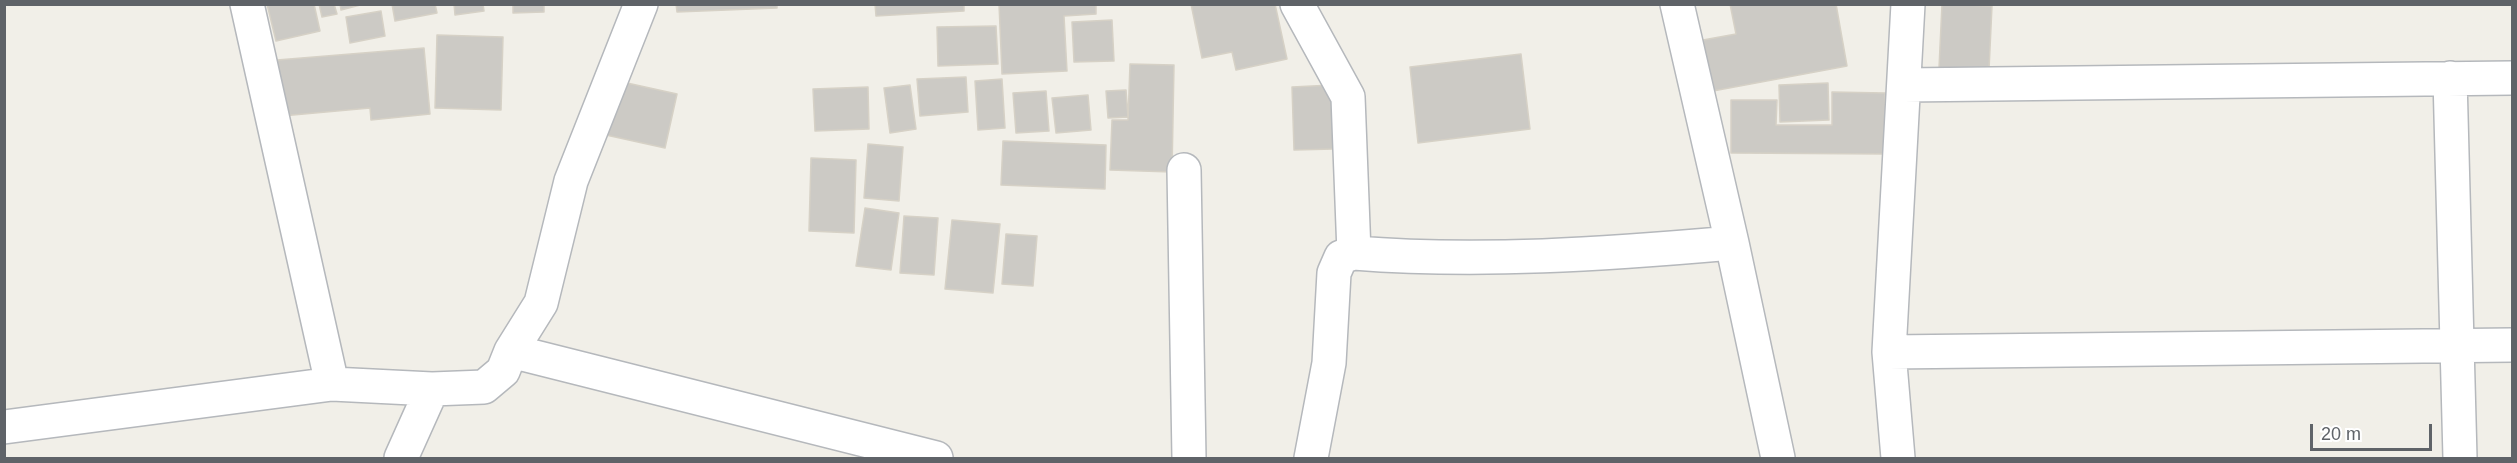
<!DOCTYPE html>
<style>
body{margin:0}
#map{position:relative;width:2517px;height:463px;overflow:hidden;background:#f1efe8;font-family:Helvetica,sans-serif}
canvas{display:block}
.frame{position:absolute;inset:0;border:6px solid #5f6368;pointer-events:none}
.scale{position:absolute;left:2310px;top:424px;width:122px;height:27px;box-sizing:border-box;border:3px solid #5f6368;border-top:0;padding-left:8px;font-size:18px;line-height:21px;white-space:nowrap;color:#5f6368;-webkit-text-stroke:4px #fff;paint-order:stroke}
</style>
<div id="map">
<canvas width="2517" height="463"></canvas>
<div class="frame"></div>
<div class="scale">20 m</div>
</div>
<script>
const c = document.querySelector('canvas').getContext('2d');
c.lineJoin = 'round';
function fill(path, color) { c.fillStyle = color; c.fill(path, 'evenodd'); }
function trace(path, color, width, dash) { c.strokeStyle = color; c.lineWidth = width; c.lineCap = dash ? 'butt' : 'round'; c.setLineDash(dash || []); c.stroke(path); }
const building = new Path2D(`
 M267,4H314L320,31L276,41Z
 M319,4H334L337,14L322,17Z
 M340,4H364L341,10Z
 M392,4H435L437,13L395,21Z
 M454,4H483L484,11L455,15Z
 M513,4H544V12L513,13Z
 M676,4H777V8L677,12Z
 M875,4H964V11L876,16Z
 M999,4H1096V14L1064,16L1067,71L1002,74Z
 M1191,4H1275L1287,59L1236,70L1232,52L1202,58Z
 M1730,4H1836L1847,66L1713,91L1703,40L1736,34Z
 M1942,4L1992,6L1989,70L1939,68Z
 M381,11L385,36L350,43L346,17Z
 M1112,20L1114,61L1074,62L1072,22Z
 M996,26L998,64L938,66L937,27Z
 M437,35L503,37L501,110L435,108Z
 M424,48L430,114L371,120L370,108L282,116L277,60Z
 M1521,54L1530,129L1418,143L1410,67Z
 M1130,64L1174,65L1172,172L1110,170L1112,120H1128Z
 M966,77L968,112L920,116L917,79Z
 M1002,79L1005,128L978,130L975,81Z
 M618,81L677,94L665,148L606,135Z
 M1828,83L1829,120L1780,122L1779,85Z
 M910,85L916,129L890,133L884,88Z
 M1332,85L1334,149L1294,150L1292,87Z
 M868,87L869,129L815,131L813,89Z
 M1126,90L1128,117L1108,118L1106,91Z
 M1046,91L1049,131L1016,133L1013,93Z
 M1832,92L1885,93L1884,154L1731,153V100H1777L1776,125H1832Z
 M1088,95L1091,130L1056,133L1052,98Z
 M1003,141L1106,145L1105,189L1001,185Z
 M868,144L903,147L899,201L864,198Z
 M811,158L856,160L854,233L809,231Z
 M865,208L899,213L891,270L856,266Z
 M904,216L938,218L934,275L900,273Z
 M952,220L1000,224L993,293L945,289Z
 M1006,234L1037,236L1033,286L1002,284Z`);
fill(building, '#cccac5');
trace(building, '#d6d1c6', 1.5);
const minor = new Path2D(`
 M247,4L332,384L432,389L484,387L503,371L511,351L936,458
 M1297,4L1348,97L1354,253C1479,263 1607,254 1732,243L1778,458
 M1677,4L1732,243
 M2450,78L2460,458
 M1904,85L2512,78
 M1184,170L1189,458
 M511,351L541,303L571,181L641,4
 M1889,352L2512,345
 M4,427L332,384
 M401,458L432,389
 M1311,458L1329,363L1334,273L1341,257L1354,253
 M1898,458L1889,352L1908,4`);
trace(minor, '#b5b8bc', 36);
trace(minor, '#fff', 33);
</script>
